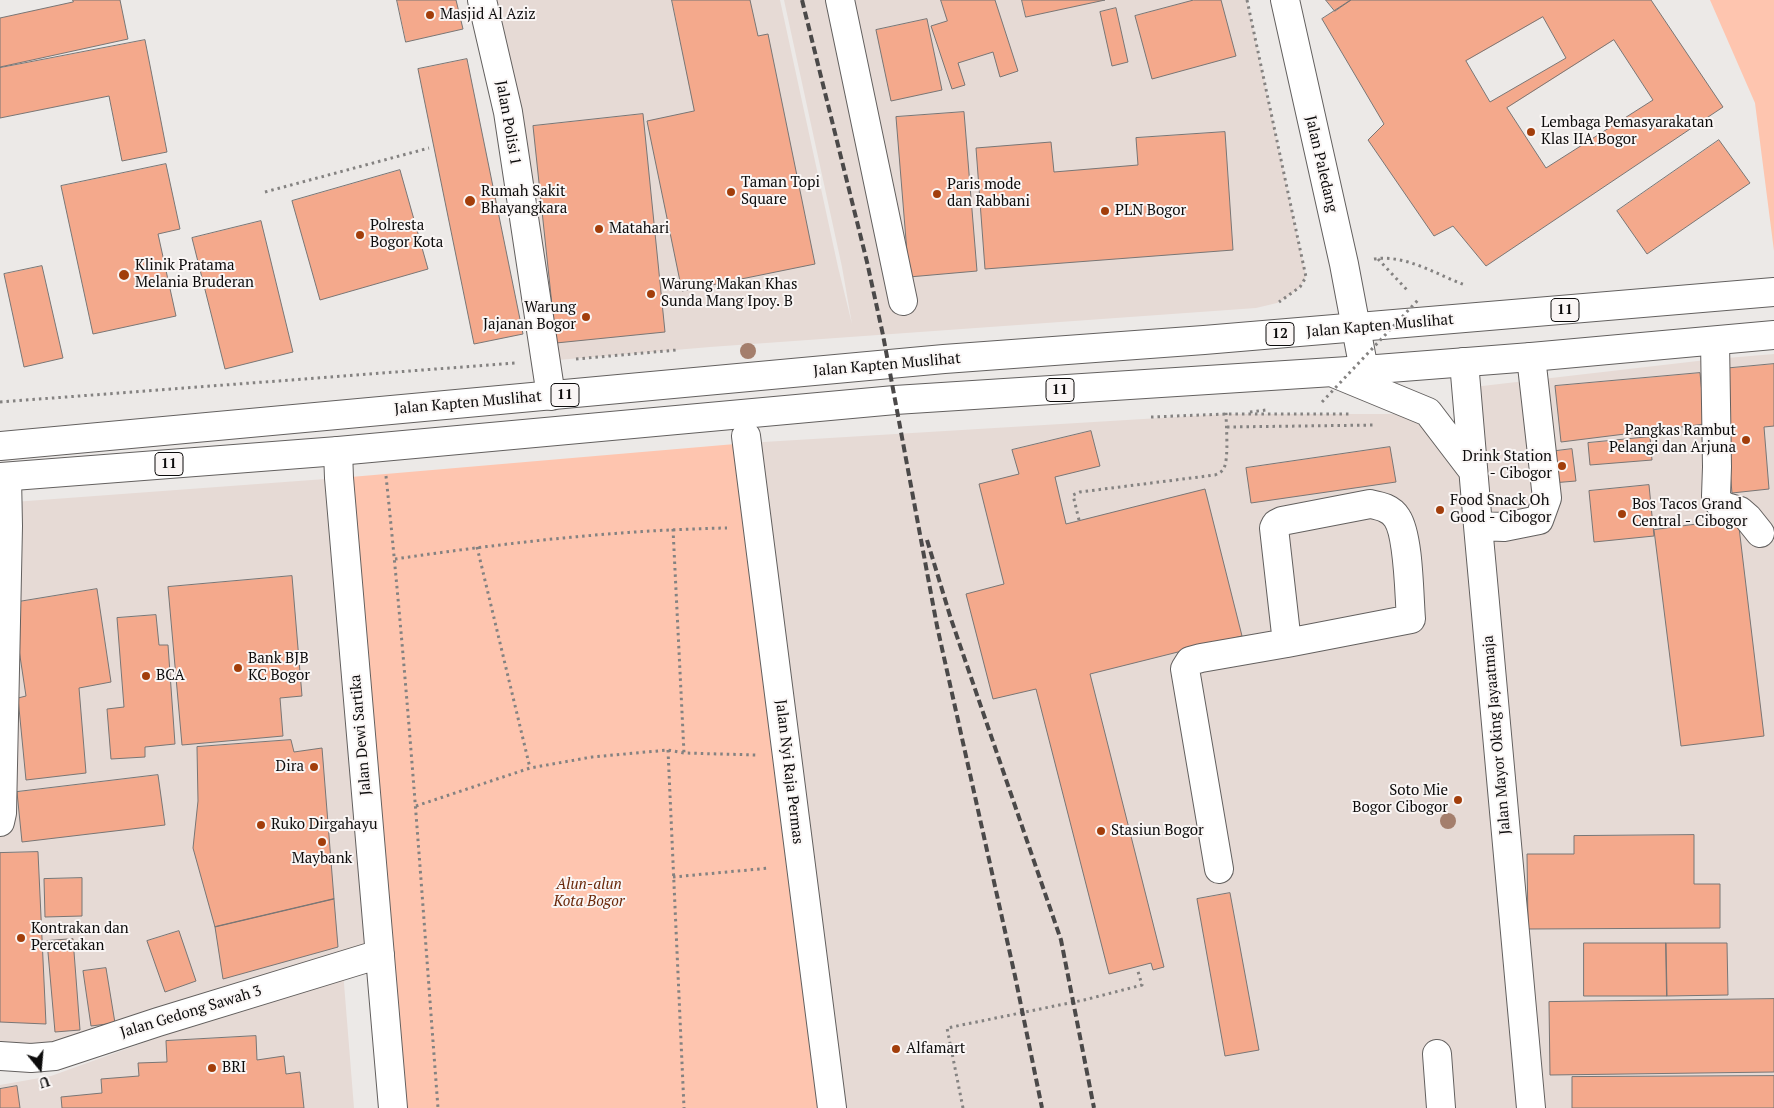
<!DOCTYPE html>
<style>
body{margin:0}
#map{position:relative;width:1774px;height:1108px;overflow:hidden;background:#ece9e7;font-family:"PT Serif",serif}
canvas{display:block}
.north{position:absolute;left:15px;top:1043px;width:50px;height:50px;-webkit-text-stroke:4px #faf6f5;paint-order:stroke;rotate:163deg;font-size:14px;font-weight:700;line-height:20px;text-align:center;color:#0c0b0b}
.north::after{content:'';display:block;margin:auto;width:18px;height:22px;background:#0c0b0b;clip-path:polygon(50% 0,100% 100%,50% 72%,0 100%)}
</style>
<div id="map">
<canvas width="1774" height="1108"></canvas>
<div class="north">U</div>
</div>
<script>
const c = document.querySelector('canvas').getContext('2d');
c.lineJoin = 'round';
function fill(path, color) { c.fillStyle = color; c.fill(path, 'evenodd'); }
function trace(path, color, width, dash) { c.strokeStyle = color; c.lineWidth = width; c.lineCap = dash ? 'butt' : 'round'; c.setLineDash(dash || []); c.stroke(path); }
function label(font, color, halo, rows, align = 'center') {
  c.font = font + ' "PT Serif",serif'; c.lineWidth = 4; c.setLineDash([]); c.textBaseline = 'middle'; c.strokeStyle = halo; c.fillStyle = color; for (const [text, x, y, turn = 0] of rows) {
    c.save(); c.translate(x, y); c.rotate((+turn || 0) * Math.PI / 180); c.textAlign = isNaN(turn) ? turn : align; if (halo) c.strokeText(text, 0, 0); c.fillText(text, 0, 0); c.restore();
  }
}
fill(new Path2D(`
 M481,0H780L838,267L852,324L842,267L784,0H1247L1306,277L1300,287L1287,297L1277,303L1256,308L710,347L546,361Z
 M1774,354V1108H1531L1465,388L1715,359Z
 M1226,414H1392L1407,415L1425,422L1468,461L1520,1108H832L747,443Z
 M339,478L380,954L60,1053H0V503Z
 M343,971L354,1108H0V1085L51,1076Z`), '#e6dad5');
fill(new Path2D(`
 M1710,0H1774V251L1755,103Z
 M747,443L832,1108H393L339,478Z`), '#fec5af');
const building = new Path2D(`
 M73,0H120L128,39L0,67V18L73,2Z
 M397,0H456L463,29L406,42Z
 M672,0H750L758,36L768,34L815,264L682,291L647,121L694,111Z
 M941,0H995L1018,71L1000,77L993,52L958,63L965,85L952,89L931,26L947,21Z
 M1022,0H1105L1026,17Z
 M1194,0H1221L1236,56L1152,79L1135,16Z
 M1326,0H1351L1335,11Z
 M1351,0H1651L1723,107L1486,266L1453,226L1434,236L1368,140L1384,124L1322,19Z
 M1116,8L1128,62L1112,66L1100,12Z
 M1543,17L1566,58L1490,102L1466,61Z
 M927,19L942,90L891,101L876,30Z
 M145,40L167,152L122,161L109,96L0,118V68Z
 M1614,40L1653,100L1546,168L1507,108Z
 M467,59L523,334L474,344L418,69Z
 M964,112L977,271L909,277L896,117Z
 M643,114L665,332L556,343L533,126Z
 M1225,132L1233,250L985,269L976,148L1051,142L1054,172L1138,165L1136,138Z
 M1719,140L1750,183L1647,254L1617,211Z
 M166,164L180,229L158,234L176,316L93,334L61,186Z
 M400,170L428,269L320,300L292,201Z
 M261,221L293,352L225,369L192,238Z
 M42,266L63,358L24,367L4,274Z
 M1774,364V426L1764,427L1769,489L1732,493L1721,369Z
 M1700,373L1705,424L1561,442L1555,386Z
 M1091,431L1100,466L1055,477L1066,524L1205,489L1242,636L1090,674L1164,967L1153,970L1151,963L1109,974L1036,689L993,699L966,594L1004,584L979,484L1019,474L1012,450Z
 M1650,437L1652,460L1590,465L1588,443Z
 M1390,447L1396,482L1251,503L1246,468Z
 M1572,449L1576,481L1552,483L1548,452Z
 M1649,485L1654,536L1594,542L1589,491Z
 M1738,519L1764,736L1681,746L1654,530Z
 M292,576L302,696L280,698L283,736L182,745L168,587Z
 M97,589L111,682L79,688L86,773L26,780L18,698L26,696L12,603Z
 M156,615L159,645H168L175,744L145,747V757L111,759L107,709L124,707L117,618Z
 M291,740L294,752L322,748L334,899L215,927L193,848L198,801L197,747Z
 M158,775L165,825L22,842L17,792Z
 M1694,835V884H1720V928L1528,929L1527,854H1574V836Z
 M38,852L46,1024L0,1022V853Z
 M82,878V916L45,917L44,879Z
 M1230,893L1259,1050L1225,1056L1197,899Z
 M334,899L338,947L223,979L215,927Z
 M179,931L196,981L165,992L147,941Z
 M73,939L80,1030L55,1032L47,941Z
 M1584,943H1666L1667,996H1584Z
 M1666,943H1727L1728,995L1667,996Z
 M106,968L115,1023L91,1026L83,971Z
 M1774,999V1072L1550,1075L1549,1002Z
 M256,1036L257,1060L284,1056L286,1074L300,1072L304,1108H62L61,1097L102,1093L101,1079L139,1076L138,1063L167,1062L166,1041Z
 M1774,1076V1108H1572V1077Z
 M17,1086L20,1108H0V1089Z`);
fill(building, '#f4a98c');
trace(building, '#797675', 1);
const minor = new Path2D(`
 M482,0L508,112L551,396
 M840,0L903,301
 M1285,0L1344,264L1364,370
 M1715,341L1717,467L1716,496L1719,503L1726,507L1740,511L1748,518L1760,533
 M1464,362L1478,526L1531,1108
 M1336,374L1428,412L1473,471
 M746,436L832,1108
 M338,451L339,478L393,1108
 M1370,504C1380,506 1391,508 1397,518C1409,536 1409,595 1411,619L1287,643L1274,528L1276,524L1282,521Z
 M1478,526L1504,527L1539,520L1547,498L1531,357
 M0,822L2,813L8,526L7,477
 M1219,869L1185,669L1190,661L1201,658L1287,643
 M1437,1054L1441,1108
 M0,1056L31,1058L55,1056L158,1022L380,954`);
const major = new Path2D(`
 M0,446L944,359L1204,340L1774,292
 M0,477L338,451L895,400L1364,370L1531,357L1774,335`);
trace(minor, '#63605f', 30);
trace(major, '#63605f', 30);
trace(new Path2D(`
 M1247,0L1306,277L1300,287L1279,302
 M265,192L429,148
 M1374,259C1406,254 1437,275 1465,285
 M1378,259L1408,291
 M576,359L677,350
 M0,402L515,363
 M1250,412L1266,410
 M1151,417L1226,414H1350
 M1227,427L1376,425
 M386,476C408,686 422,897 438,1108
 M1079,520L1073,495L1080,492L1215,475C1219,473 1222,472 1224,468C1229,458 1226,424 1226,412
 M673,529L684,753
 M477,547L530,768
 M395,559C505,543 616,530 727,528
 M668,750L684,1108
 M416,806L530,768L592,757L668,750L684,753L756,755
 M673,877L770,868
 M963,1108L947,1028L1084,1000L1142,985L1137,968`), '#848281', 3, [2.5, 4]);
trace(minor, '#fff', 28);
trace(major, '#fff', 28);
trace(new Path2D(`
 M802,0L867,262L883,335L937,626L1015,976L1042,1108
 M927,540L951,619L1061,940L1094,1108`), '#4b4949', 4, [8, 4]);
trace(new Path2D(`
 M1322,402L1418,300`), '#848281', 3, [2.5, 4]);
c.fillStyle = '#a47e6c';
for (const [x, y] of [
 [748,351],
 [1448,821]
]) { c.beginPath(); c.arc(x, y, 8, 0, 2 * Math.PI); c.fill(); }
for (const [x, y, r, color] of [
 [430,15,5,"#a23e0b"],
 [1531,132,5,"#a23e0b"],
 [731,192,5,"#a23e0b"],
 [937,194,5,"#a23e0b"],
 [470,201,6,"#a23e0b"],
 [1105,211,5,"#a23e0b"],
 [599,229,5,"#a23e0b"],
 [360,235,5,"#a23e0b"],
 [124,275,6,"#a23e0b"],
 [651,294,5,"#a23e0b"],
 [586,317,5,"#a23e0b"],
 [1746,440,5,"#a23e0b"],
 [1562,466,5,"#a23e0b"],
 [1440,510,5,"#a23e0b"],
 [1622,514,5,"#a23e0b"],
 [238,668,5,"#a23e0b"],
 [146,676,5,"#a23e0b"],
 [314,767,5,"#a23e0b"],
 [1458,800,5,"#a23e0b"],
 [261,825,5,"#a23e0b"],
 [1101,831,5,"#a23e0b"],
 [322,842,5,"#a23e0b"],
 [21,938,5,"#a23e0b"],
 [896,1049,5,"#a23e0b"],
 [212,1068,5,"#a23e0b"]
]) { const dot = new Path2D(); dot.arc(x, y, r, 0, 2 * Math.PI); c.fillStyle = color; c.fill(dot); trace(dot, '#faf6f5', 2); }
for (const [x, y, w] of [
 [1565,310,28],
 [1280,334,28],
 [1060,390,28],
 [565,395,28],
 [169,464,28]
]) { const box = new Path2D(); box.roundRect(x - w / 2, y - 11.5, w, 23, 4); c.fillStyle = '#faf6f5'; c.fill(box); trace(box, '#0c0b0b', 1); }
label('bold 14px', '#0c0b0b', null, [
 ["11",1565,310],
 ["12",1280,334],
 ["11",1060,390],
 ["11",565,395],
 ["11",169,464]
]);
label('15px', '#0c0b0b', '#faf6f5', [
 ["Masjid Al Aziz",440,15],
 ["Lembaga Pemasyarakatan",1541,123],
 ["Klas IIA Bogor",1541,140],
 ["Taman Topi",741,183],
 ["Square",741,200],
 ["Paris mode",947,185],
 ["dan Rabbani",947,202],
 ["Rumah Sakit",481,192],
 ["Bhayangkara",481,209],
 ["PLN Bogor",1115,211],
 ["Polresta",370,226],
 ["Bogor Kota",370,243],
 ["Matahari",609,229],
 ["Klinik Pratama",135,266],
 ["Melania Bruderan",135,283],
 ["Warung Makan Khas",661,285],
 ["Sunda Mang Ipoy. B",661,302],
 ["Warung",576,308,"right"],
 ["Jajanan Bogor",576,325,"right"],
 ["Pangkas Rambut",1736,431,"right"],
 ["Pelangi dan Arjuna",1736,448,"right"],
 ["Drink Station",1552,457,"right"],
 ["- Cibogor",1552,474,"right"],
 ["Food Snack Oh",1450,501],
 ["Good - Cibogor",1450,518],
 ["Bos Tacos Grand",1632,505],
 ["Central - Cibogor",1632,522],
 ["Bank BJB",248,659],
 ["KC Bogor",248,676],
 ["BCA",156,676],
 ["Dira",304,767,"right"],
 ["Soto Mie",1448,791,"right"],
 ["Bogor Cibogor",1448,808,"right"],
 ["Ruko Dirgahayu",271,825],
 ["Stasiun Bogor",1111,831],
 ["Maybank",322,859,"center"],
 ["Kontrakan dan",31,929],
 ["Percetakan",31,946],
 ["Alfamart",906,1049],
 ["BRI",222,1068]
], 'left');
label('15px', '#0c0b0b', '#faf6f5', [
 ["Jalan Polisi 1",508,123,80],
 ["Jalan Paledang",1321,164,77],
 ["Jalan Kapten Muslihat",1380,326,-5],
 ["Jalan Kapten Muslihat",887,365,-5],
 ["Jalan Kapten Muslihat",468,403,-5],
 ["Jalan Dewi Sartika",361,735,-95],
 ["Jalan Mayor Oking Jayaatmaja",1497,735,-95],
 ["Jalan Nyi Raja Permas",789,772,83],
 ["Jalan Gedong Sawah 3",191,1012,-17]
]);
label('italic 15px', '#692708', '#faf6f5', [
 ["Alun-alun",589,885],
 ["Kota Bogor",589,902]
]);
</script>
